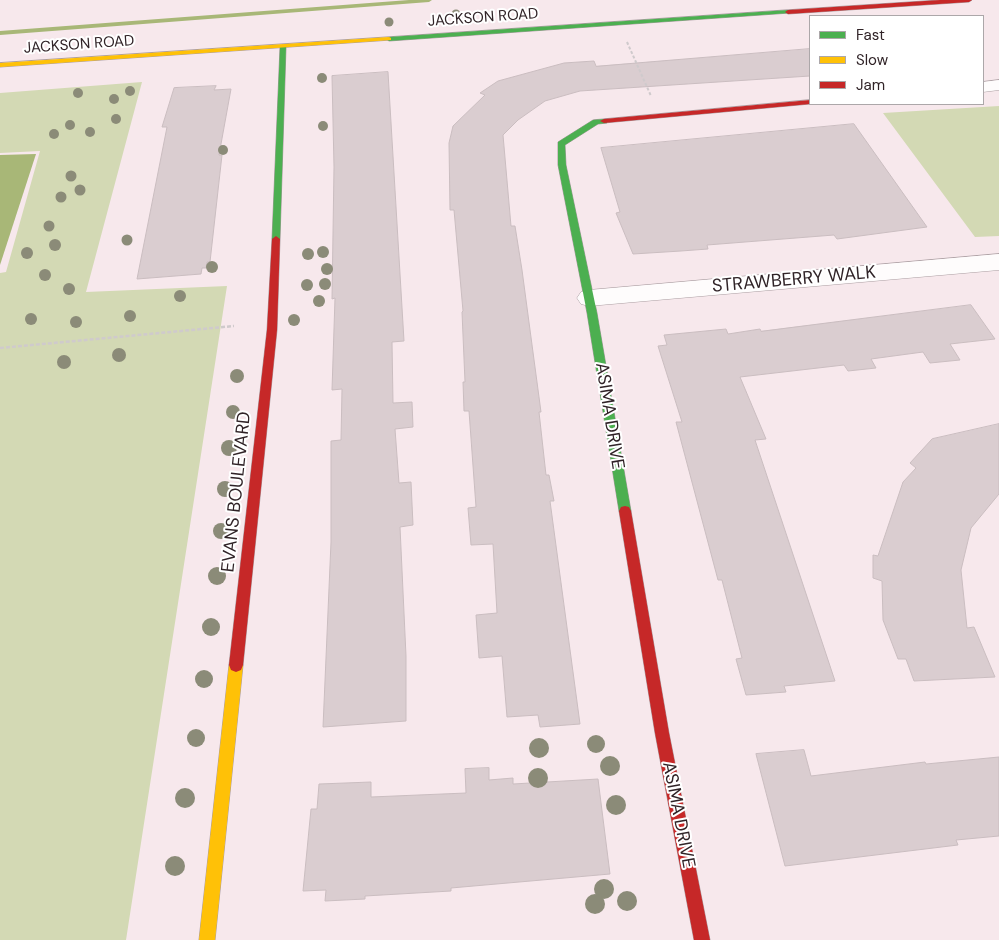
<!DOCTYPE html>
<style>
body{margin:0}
#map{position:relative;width:999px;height:940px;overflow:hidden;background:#f7e8ec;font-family:"DM Sans",sans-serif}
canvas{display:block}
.legend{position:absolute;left:809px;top:15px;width:175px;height:90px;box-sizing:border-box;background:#fff;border:1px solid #aca7a9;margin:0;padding:6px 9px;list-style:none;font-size:15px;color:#302327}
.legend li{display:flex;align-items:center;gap:10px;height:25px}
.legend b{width:25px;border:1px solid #aca7a9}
</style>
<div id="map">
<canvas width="999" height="940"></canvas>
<ul class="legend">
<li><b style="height:6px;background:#4caf50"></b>Fast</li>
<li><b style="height:6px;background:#ffc107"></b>Slow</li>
<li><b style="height:6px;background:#c62828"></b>Jam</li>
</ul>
</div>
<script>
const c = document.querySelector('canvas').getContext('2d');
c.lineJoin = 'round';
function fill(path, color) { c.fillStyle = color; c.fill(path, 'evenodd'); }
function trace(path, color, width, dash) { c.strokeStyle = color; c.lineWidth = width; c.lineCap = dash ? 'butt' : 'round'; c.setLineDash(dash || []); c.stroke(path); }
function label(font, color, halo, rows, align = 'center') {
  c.font = font + ' "DM Sans",sans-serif'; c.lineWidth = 4; c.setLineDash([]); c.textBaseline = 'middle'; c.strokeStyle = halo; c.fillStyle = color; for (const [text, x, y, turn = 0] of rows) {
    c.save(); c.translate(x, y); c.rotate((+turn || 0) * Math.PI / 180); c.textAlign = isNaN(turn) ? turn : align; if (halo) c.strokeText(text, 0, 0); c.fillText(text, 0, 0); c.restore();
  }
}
fill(new Path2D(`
 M142,82L86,292L227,286L126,940H0V273L6,272L40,151L0,153V93Z
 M999,106V236L975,237L883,113Z`), '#d3d9b4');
fill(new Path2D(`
 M36,154L0,265V155Z`), '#a8b777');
fill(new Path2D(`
 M409,0H432L429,2L0,35V31Z`), '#a8b777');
const building = new Path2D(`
 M810,49V76L580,91L545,101L518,120L503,135L511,226H515L522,270L541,412H539L546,475H549L554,501H550L580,724L540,727L538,715L507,717L502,656L479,658L476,615L497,613L493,544L471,545L468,508L476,507L469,411H464L463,382H465L462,312L463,311L454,210H450L449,143L453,126L485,95L480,93L498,81L564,63L594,61L596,66Z
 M388,72L404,341L392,342L393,403L412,402L413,427L395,429L399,483L411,482L413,525L400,527L406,656V721L323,727L331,542V441L341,440L342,389L332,390L335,298L332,299L334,167L332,76Z
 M216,86L214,90L231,89L219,155H222L210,262H207L206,268H202L201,274L137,279L167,127H162L174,88Z
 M854,124L927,227L837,239L834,235L707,245L708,249L681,251L633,254L616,213L620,212L601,148Z
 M971,305L995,339L950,344L960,360L930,363L923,352L871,359L876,368L848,371L844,365L740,377L766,439L755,440L835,681L784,686L786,692L746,695L736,659L742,658L722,580H718L676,422H682L658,346L667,345L664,335L726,329L728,334L760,329L761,331Z
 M999,424V494L971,528L961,570L967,628L974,627L995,677L914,681L906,659H898L883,620L882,581L873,578V555L878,556L903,482L916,468L910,463L932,439Z
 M804,750L811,776L925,762L926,764L999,757V836L956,840L958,845L785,866L756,754Z
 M489,768V780L513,778V784L598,779L610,874L451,888V891L365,896V899L325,901L326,890L303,891L311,809H317L319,784L371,782V797L466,793L465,769Z`);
fill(building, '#dacdd0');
trace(building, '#cabdc0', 1);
const street = new Path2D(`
 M999,80V90L983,92V82Z
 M999,254V270L589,306L581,304L577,298L581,292L589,290Z`);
const fast = new Path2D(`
 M788,10L791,12L790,13L389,41L386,39L389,37Z
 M283,45L286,47L280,239L276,242L272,239L280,47Z
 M604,119H607V123L598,124L565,145L566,165L597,313L631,511L629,515L625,516L621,515L619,511L587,313L558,165V142L593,120Z`);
const slow = new Path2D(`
 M389,37L391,38V40L0,67V63Z
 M236,658L241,660L243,665L215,940H199L229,665L231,660Z`);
const jam = new Path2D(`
 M940,0H972L969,2L788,14L785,12L788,10Z
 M810,100V104H812H810L604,123L600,121L604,119Z
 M276,236L280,239L277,330L243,665L241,670L236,672L231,670L229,665L267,330L272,239Z
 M625,506L629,507L631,511L669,733L710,940H694L655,733L619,511L621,507Z`);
trace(street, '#aa9da1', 1);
trace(fast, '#aa9da1', 1);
trace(slow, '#aa9da1', 1);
trace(jam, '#aa9da1', 1);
trace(new Path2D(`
 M627,42L651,96`), '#cfcacc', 2, [3, 2]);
trace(new Path2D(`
 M0,348L234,326`), '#cfcacc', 2.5, [4, 2]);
fill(street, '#fefcfc');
fill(fast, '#4caf50');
fill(slow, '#ffc107');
fill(jam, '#c62828');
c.fillStyle = '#8b8b78';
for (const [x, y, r] of [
 [456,14,4.5],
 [389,22,4.5],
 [322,78,5],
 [130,91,5],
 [78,93,5],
 [114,99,5],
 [116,119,5],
 [70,125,5],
 [323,126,5],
 [90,132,5],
 [54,134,5],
 [223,150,5],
 [71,176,5.5],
 [80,190,5.5],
 [61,197,5.5],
 [49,226,5.5],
 [127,240,5.5],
 [55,245,6],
 [323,252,6],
 [27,253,6],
 [308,254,6],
 [212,267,6],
 [327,269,6],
 [45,275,6],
 [325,284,6],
 [307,285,6],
 [69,289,6],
 [180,296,6],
 [319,301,6],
 [130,316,6],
 [31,319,6],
 [294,320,6],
 [76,322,6],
 [119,355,7],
 [64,362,7],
 [237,376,7],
 [233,412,7],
 [229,448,8],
 [225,489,8],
 [221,531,8],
 [217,576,9],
 [211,627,9],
 [204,679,9],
 [196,738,9],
 [596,744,9],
 [539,748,10],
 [610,766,10],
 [538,778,10],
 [185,798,10],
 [616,805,10],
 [175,866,10],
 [604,889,10],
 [627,901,10],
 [595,904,10]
]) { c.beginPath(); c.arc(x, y, r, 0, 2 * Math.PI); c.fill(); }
label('15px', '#302327', '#fff', [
 ["JACKSON ROAD",483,18,-4],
 ["JACKSON ROAD",79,45,-4]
]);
label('18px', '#302327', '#fff', [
 ["STRAWBERRY WALK",794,280,-5],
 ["ASIMA DRIVE",609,416,81],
 ["EVANS BOULEVARD",237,492,-84],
 ["ASIMA DRIVE",678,815,79]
]);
</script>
